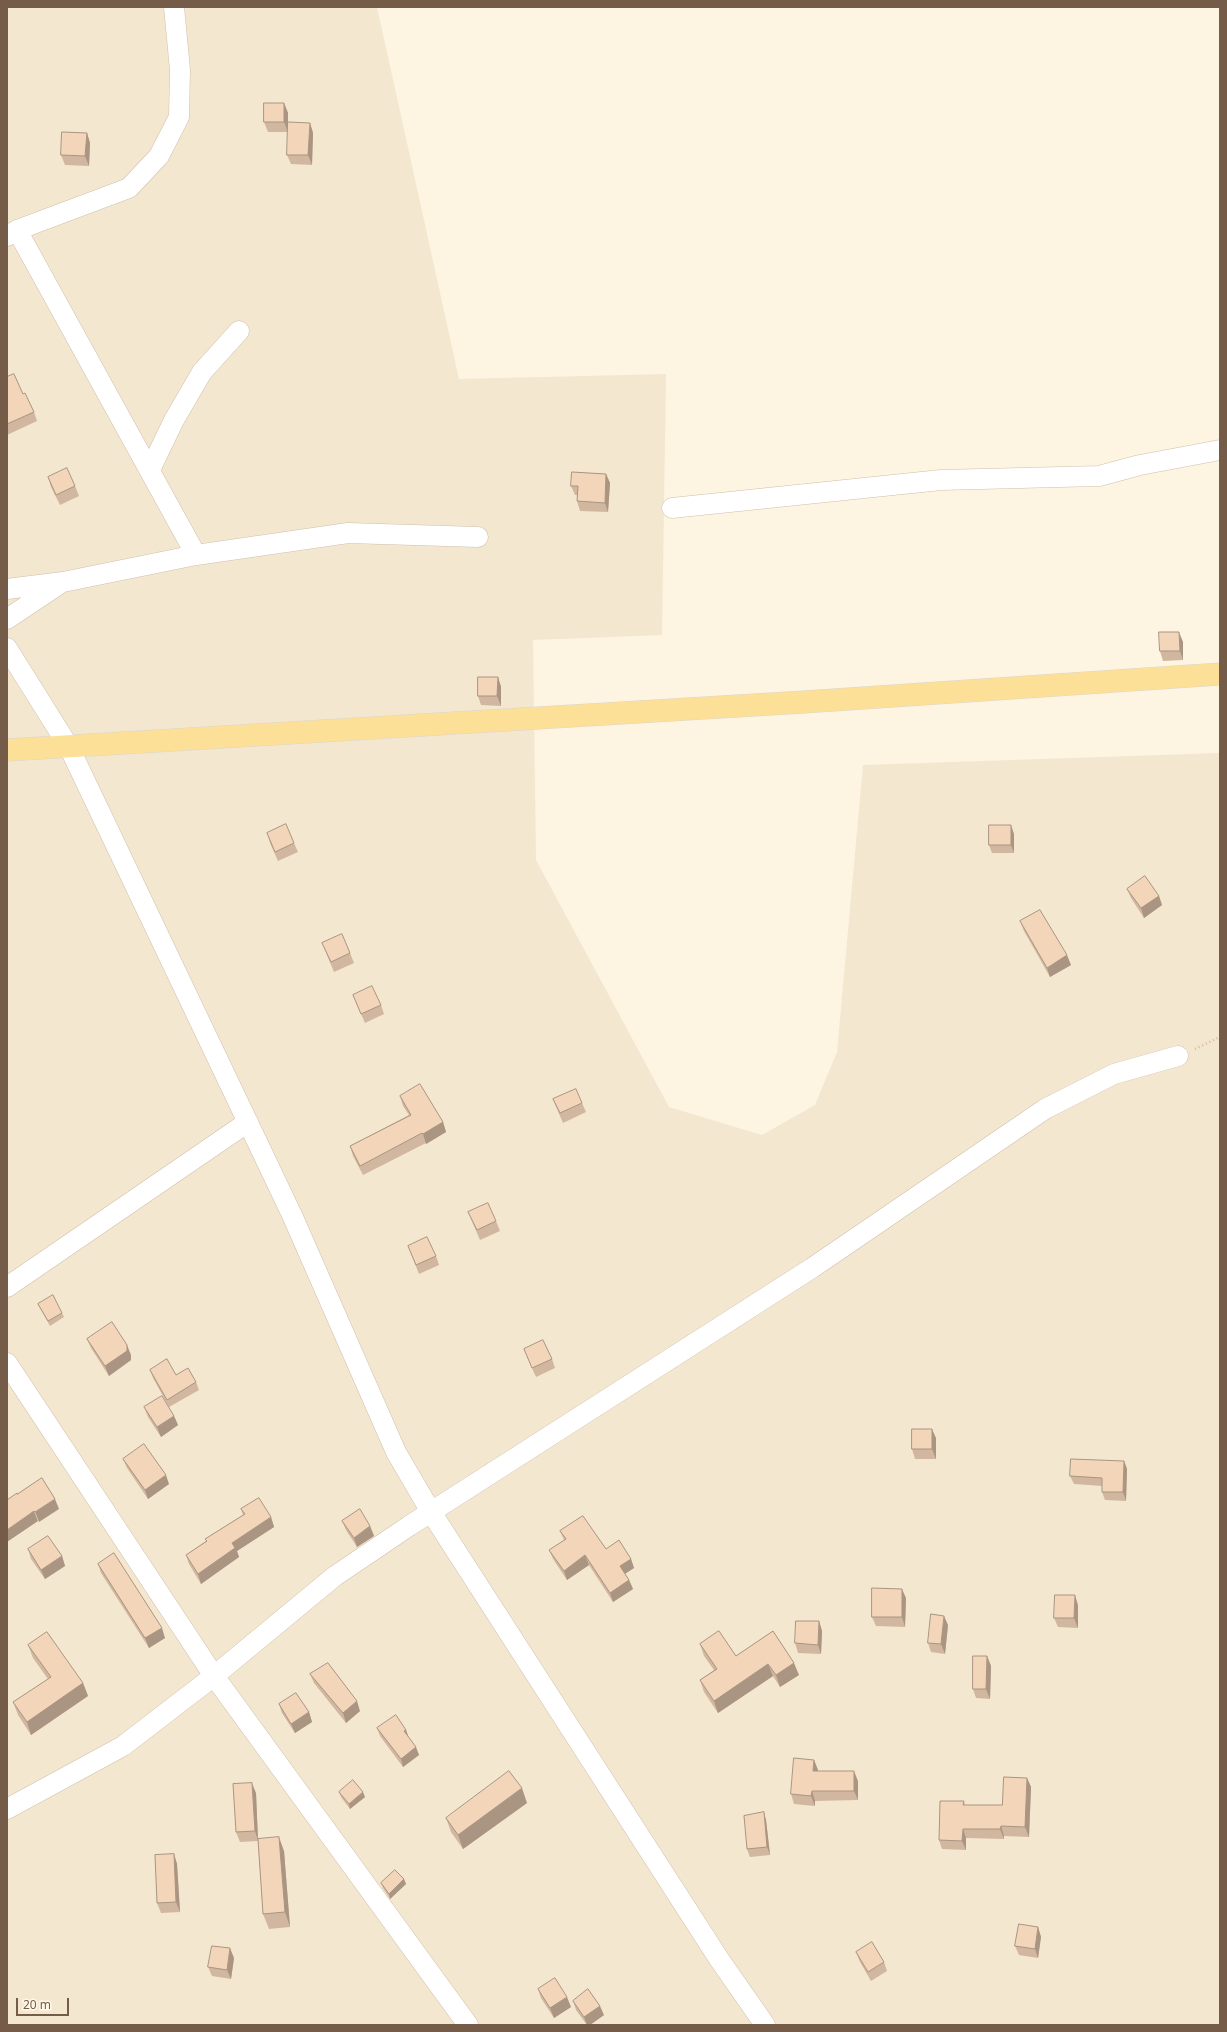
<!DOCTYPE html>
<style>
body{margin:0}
#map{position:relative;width:1227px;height:2032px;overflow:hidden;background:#fdf4e2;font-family:"Noto Sans",sans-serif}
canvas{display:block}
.frame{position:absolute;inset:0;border:8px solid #755c48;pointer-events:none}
.scale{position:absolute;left:16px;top:1998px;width:53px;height:18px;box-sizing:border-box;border:2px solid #755c48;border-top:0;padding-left:5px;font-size:12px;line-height:14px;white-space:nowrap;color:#755c48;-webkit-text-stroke:3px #fff8e8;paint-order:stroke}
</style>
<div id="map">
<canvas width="1227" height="2032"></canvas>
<div class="frame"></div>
<div class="scale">20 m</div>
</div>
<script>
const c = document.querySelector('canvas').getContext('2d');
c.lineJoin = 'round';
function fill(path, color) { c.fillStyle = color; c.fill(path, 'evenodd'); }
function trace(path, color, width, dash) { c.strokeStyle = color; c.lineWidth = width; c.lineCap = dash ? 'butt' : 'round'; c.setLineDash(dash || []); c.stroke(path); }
fill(new Path2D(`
 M7,7H377L459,379L666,374L662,635L533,640L536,860L669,1107L762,1135L815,1105L837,1052L863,765L1220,753V2025H7Z`), '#f4e7d0');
const minor = new Path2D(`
 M17,230L129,188L159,156L179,117L180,70L174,7
 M7,236L17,230L196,555
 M150,470L174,420L202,372L239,331
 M672,508L941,480L1099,476L1140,465L1220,450
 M7,589L63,582L196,555L348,533L478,537
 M7,619L58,585
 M7,648L69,747L292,1215L396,1452L431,1512L719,1959L765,2025
 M7,1287L248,1122
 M7,1363L214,1676L468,2025
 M7,1809L123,1746L214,1676L335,1576L409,1526L812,1268L1045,1109L1114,1074L1178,1056`);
const major = new Path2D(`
 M7,750L804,702L1220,674`);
trace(minor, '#d0bfab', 21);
trace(major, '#dbd5cf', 23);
trace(new Path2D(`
 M1195,1049L1220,1037`), '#d7b89c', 2.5, [1, 3]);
trace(minor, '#fff', 20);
trace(major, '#fde098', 22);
fill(new Path2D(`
 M284,103L288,113V132H268L264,122Z
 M310,123L313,133L312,165L291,164L287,155Z
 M87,133L90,143L89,166L65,165L61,155Z
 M7,377L23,394L34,412L37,421L7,435L8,437L7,438Z
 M606,474L610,483L608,512L580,511L577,501V495H575L571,486Z
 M48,477L75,486L79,496L60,505L51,487Z
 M1183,642V660L1163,661L1160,651Z
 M498,677L501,687V706L481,705L478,696Z
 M267,833L294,843L298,852L278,861L270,843Z
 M1014,834V853H992L989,845Z
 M1127,889L1159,896L1162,905L1144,918L1131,898Z
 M1020,921L1071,965L1050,977L1024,931Z
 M322,943L350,953L354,963L334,972Z
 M353,995L381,1005L384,1014L365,1023L357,1005Z
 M400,1096L443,1122L446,1132L426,1144V1143L363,1175L353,1156L350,1146L409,1115L403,1106Z
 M553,1099L582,1103L586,1112L563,1123L557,1109Z
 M468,1212L496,1221L500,1231L480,1240Z
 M408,1246L436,1256L439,1265L419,1274Z
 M38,1304L62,1313L64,1317L50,1326L40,1308Z
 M87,1339L131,1355V1360L109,1376L91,1348Z
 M524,1349L552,1359L555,1368L536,1377L528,1359Z
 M150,1370L196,1382L199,1390L169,1407L153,1378Z
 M144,1407L174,1416L178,1425L161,1437L148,1417Z
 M936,1438V1459H915L912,1449Z
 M123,1459L169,1484L148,1499L127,1468Z
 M1124,1461L1127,1469L1126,1501L1105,1500L1102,1492V1486L1074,1484L1070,1476Z
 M241,1509L271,1517L274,1527L237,1551L239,1557L201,1584L189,1564L186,1555L206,1541L205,1539L243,1515Z
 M342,1521L370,1526L374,1536L357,1547L346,1530Z
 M560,1531L631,1559L634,1568L625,1574L629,1580L633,1589L613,1602L589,1565L567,1580L553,1559L549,1550L564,1540Z
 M28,1549L62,1556L65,1566L45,1579L31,1559Z
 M98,1564L165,1638L149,1648L101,1573Z
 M906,1598L905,1627L876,1626L872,1617Z
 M1078,1605V1628L1058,1627L1054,1618Z
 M819,1621L822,1631L821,1654L798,1653L795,1643Z
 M948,1625L945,1654L931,1652L928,1643Z
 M773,1631L799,1675L780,1687L773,1676L718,1713L704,1692L700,1680L714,1670L704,1656L700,1644L736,1656Z
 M28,1645L83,1683L88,1696L31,1735L18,1715L13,1702L48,1679L33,1658Z
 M987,1656L991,1666L990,1699L976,1698L973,1689Z
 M310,1674L360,1711L346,1723L314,1683Z
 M279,1704L309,1712L312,1722L295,1733L282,1713Z
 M377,1728L406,1730L408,1737L419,1755L403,1767L380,1736Z
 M814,1760L818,1770V1771L858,1781V1800L815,1801V1806L794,1804L791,1794Z
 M1027,1778L1031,1787L1029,1837L1004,1836V1839L966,1838V1850L942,1849L939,1840L964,1801L965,1805H1002Z
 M339,1792L365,1797L350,1809L341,1797Z
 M256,1793L258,1839L284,1851L290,1927L269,1929L263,1914L258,1841L240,1842L236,1832Z
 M527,1803L463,1849L451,1832L446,1818Z
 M766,1820L770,1855L750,1857L747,1849Z
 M174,1854L177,1864L180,1912L161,1913L157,1903Z
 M404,1879L406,1884L390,1899L383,1888L381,1883Z
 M1038,1927L1041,1937L1038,1958L1019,1955L1015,1946Z
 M856,1952L884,1962L887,1971L871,1981L860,1962Z
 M234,1958L231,1979L212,1976L208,1967Z
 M538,1989L571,2007L554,2018L541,1998Z
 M573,2001L604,2015L590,2025H587L576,2010Z`), '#d1b79f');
fill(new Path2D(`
 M284,103L288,113V132L284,122Z
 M310,123L313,133L312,165L308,155Z
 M87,133L90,143L89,166L85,156Z
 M606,474L610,483L608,512L605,503Z
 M1179,632L1183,642V660L1180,651Z
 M498,677L501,687V706L497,696Z
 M1011,825L1014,834V853L1011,845Z
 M1159,896L1162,905L1144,918L1141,908Z
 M1067,955L1071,965L1050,977L1047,968Z
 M443,1122L446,1132L426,1144L423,1134Z
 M127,1345L131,1355V1360L109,1376L105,1366Z
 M174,1416L178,1425L161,1437L157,1427Z
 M932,1429L936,1438V1459L932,1449Z
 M1124,1461L1127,1469L1126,1501L1123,1492Z
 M166,1475L169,1484L148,1499L145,1490Z
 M55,1499L59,1509L39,1522L35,1512Z
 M34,1511L38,1521L7,1542V1530Z
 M271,1517L274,1527L237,1551L239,1557L201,1584L198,1574L232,1543Z
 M370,1526L374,1536L357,1547L354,1538Z
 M585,1555L589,1565L567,1580L564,1571Z
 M62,1556L65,1566L45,1579L41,1570Z
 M631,1559L634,1568L623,1575L620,1566Z
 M629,1580L633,1589L613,1602L610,1593Z
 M902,1589L906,1598L905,1627L902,1617Z
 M1075,1595L1078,1605V1628L1074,1618Z
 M944,1616L948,1625L945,1654L941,1644Z
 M819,1621L822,1631L821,1654L818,1645Z
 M162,1628L165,1638L149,1648L145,1638Z
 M987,1656L991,1666L990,1699L986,1689Z
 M794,1663L799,1675L780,1687L776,1675Z
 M768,1664L773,1676L718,1713L714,1701Z
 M83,1683L88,1696L31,1735L27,1722Z
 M357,1701L360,1711L346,1723L343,1713Z
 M309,1712L312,1722L295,1733L291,1724Z
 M406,1730L409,1738L404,1731Z
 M416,1747L419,1755L403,1767L401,1759Z
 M814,1760L818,1770L817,1781L813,1771Z
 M854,1771L858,1781V1800L854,1791Z
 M1027,1778L1031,1787L1029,1837L1025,1827Z
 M252,1783L256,1793L258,1841L255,1831Z
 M522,1788L527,1803L463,1849L458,1835Z
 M812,1791L815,1801V1806L811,1796Z
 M363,1792L365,1797L350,1809L349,1804Z
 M764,1812L766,1820L770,1855L767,1847Z
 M1001,1826L1004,1836V1839L1000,1829Z
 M963,1829L966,1838V1850L962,1841Z
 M279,1837L284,1851L290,1927L285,1912Z
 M174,1854L177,1864L180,1912L176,1902Z
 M404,1879L406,1884L390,1899L389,1894Z
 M1038,1927L1041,1937L1038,1958L1035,1949Z
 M230,1948L234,1958L231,1979L227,1970Z
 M567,1997L571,2007L554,2018L550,2008Z
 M600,2006L604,2015L590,2025H587L584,2017Z`), '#aa9582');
const building = new Path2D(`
 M264,103H284V122H264Z
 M288,122L310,123L308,155H287Z
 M62,132L87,133L85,156L61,155Z
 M14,374L23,394L25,393L34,412L7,424V377Z
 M67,468L75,486L56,495L48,477Z
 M572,472L606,474L605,503L577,501L578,486H571Z
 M1159,632H1179L1180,651H1160Z
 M478,677H498L497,696H478Z
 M286,824L294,843L275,852L267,833Z
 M989,825H1011V845H989Z
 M1145,876L1159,896L1141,908L1127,889Z
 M1040,910L1067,955L1047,968L1020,921Z
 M342,934L350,953L331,962L322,943Z
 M372,986L381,1005L361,1014L353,995Z
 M420,1084L443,1122L423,1134L422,1133L360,1166L350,1146L411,1115L400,1096Z
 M576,1089L582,1103L560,1113L553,1099Z
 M488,1203L496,1221L477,1230L468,1212Z
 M427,1237L436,1256L416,1265L408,1246Z
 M53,1295L62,1313L48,1321L38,1304Z
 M112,1322L127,1345V1351L105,1366L87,1339Z
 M543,1340L552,1359L532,1368L524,1349Z
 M167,1359L176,1375L188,1368L196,1382L167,1400L150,1370Z
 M162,1396L174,1416L157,1427L144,1407Z
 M912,1429H932V1449H912Z
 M144,1444L166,1475L145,1490L123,1459Z
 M1071,1459L1124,1461L1123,1492H1102V1478L1070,1476Z
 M42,1478L55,1499L35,1512L34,1511L7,1530V1500L17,1493V1494Z
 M259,1498L271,1517L232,1543L235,1548L198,1574L186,1555L207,1541L205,1539L245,1514L241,1509Z
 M360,1509L370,1526L354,1538L342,1521Z
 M583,1516L606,1549L619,1540L631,1559L620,1566L629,1580L610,1593L585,1555L564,1571L549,1550L566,1539L560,1531Z
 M48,1536L62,1556L41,1570L28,1549Z
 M114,1553L162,1628L145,1638L98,1564Z
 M872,1588L902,1589V1617H872Z
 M1055,1595H1075L1074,1618H1054Z
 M931,1614L944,1616L941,1644L928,1643Z
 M796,1621H819L818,1645L795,1643Z
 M719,1631L736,1656L773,1631L794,1663L776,1675L768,1664L714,1701L700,1680L717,1669L700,1644Z
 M47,1632L83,1683L27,1722L13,1702L51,1677L28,1645Z
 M973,1656H987L986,1689H973Z
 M328,1663L357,1701L343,1713L310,1674Z
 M296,1693L309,1712L291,1724L279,1704Z
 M396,1715L406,1730L404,1731L416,1747L401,1759L377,1728Z
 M794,1758L814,1760L813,1771H854V1791H812L811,1796L791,1794Z
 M509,1771L522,1788L458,1835L446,1818Z
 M1004,1777L1027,1778L1025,1827L1001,1826L1000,1829H963L962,1841L939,1840L940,1801H964L963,1805H1002Z
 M353,1780L363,1792L349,1804L339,1792Z
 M252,1783L255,1831L236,1832L233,1784Z
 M764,1812L767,1847L747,1849L744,1816Z
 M279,1837L285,1912L263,1914L258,1839Z
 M174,1854L176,1902L157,1903L155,1855Z
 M395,1870L404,1879L389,1894L381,1883Z
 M1019,1924L1038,1927L1035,1949L1015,1946Z
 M872,1942L884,1962L868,1972L856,1952Z
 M212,1946L230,1948L227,1970L208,1967Z
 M555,1978L567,1997L550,2008L538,1989Z
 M588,1989L600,2006L584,2017L573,2001Z`);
fill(building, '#f3d5b9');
trace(building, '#aa9582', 1);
</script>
